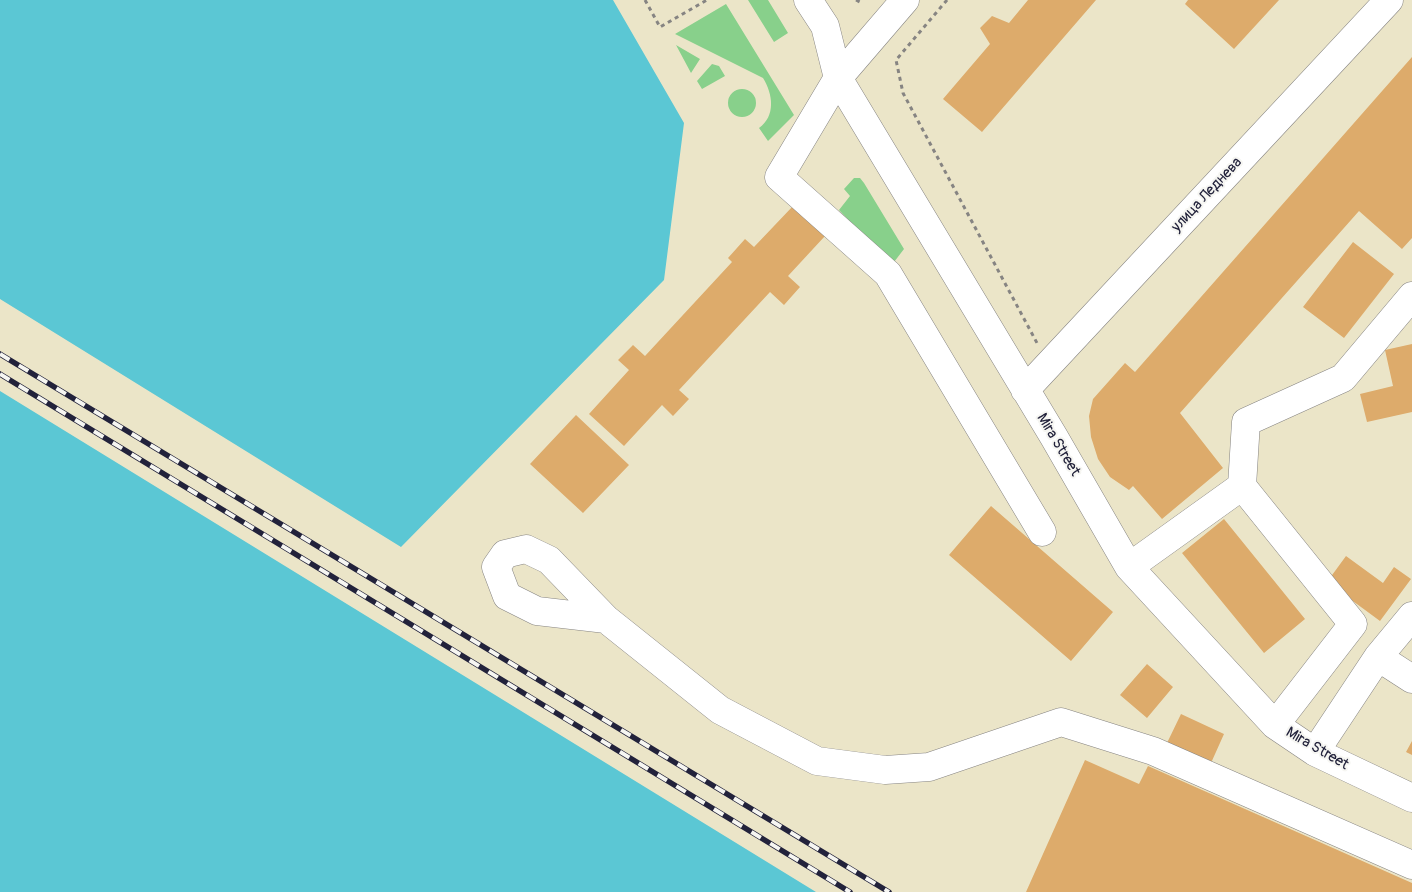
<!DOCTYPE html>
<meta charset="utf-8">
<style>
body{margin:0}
canvas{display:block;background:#ebe5c8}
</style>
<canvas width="1412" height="892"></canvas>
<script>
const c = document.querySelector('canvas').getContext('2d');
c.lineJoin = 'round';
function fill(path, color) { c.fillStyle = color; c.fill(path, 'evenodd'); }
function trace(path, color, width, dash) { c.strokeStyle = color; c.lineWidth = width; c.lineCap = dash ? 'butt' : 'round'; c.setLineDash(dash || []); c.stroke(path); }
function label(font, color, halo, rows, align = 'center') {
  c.font = font + ' Pangolin,sans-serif'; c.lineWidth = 4; c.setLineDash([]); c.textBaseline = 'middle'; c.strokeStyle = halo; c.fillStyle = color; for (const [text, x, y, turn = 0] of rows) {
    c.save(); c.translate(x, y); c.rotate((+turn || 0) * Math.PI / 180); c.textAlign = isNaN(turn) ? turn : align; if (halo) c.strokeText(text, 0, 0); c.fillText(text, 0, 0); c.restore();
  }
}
fill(new Path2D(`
 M748,0H768L788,33L774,42Z
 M726,4L794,115L768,141L759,128C776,116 773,94 763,78L675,34Z
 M676,45L700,59L691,73Z
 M712,64L719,66L725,76L702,89L697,81Z
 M728 103a14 14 0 1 1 28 0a14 14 0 1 1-28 0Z
 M854,178H860L864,183L904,249L891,266L839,210L850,196L844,189Z`), '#88d08b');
fill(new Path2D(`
 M0,0H613L684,123L664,280L401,547L0,299Z
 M0,391L816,892H0Z`), '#5bc7d4');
fill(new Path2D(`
 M1028,0H1096L982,132L943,99L990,44L980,28L992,16L1009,23Z
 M1188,0H1279L1234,49L1185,4Z
 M1412,57V238L1402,249L1359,211L1180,413L1223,468L1162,519L1133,486L1129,490L1110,477L1098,459L1091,437L1089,416L1093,399L1125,363L1135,372Z
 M793,206L825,236L788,276L800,287L784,305L770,292L679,390L689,399L673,416L662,405L624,446L589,414L629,370L618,360L633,345L645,356L732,262L728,258L745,239L754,247Z
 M1353,242L1394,274L1344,338L1303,307Z
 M1412,344V412L1367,422L1360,394L1393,386L1385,350Z
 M576,415L629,465L583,513L530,464Z
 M991,506L1113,612L1071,661L949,555Z
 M1224,519L1305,619L1264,653L1182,553Z
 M1346,556L1383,583L1394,567L1411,579L1380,621L1327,582Z
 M1147,664L1173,687L1147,718L1120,695Z
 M1181,714L1224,734L1211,763L1167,743Z
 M1412,741V755L1406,752Z
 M1085,760L1139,784L1148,766L1412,883V892H1026Z`), '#ddab6b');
const minor = new Path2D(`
 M808,0L825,26L838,78L1054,437L1129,567L1275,725L1315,752L1412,798
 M905,0L838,78L779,177L888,274L1042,532
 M1025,390L1389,0
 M1129,567L1242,486
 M606,619L537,611L507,596L496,567L505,554L526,549L549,560L606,619L720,710L817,761L885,770L929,767L1061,722L1153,751L1412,865
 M1378,657L1412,679
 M1275,725L1353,624L1242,486L1246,422L1343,378L1412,296
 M1315,752L1378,657L1412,616`);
trace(minor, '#868482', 29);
trace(new Path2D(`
 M645,0L660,27L707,0
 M856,0L860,2
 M947,0L896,60L903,93L1037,343`), '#868482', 3, [4, 4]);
trace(minor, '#fff', 28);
const rail = new Path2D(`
 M0,354L889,892
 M0,374L850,892`);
trace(rail, '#22223b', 5.5);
trace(rail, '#f6f6f2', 4, [11]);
label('15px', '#22223b', '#f6f6f2', [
 ["улица Леднева",1207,195,-47],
 ["Mira Street",1058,445,59],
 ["Mira Street",1317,749,30]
]);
</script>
